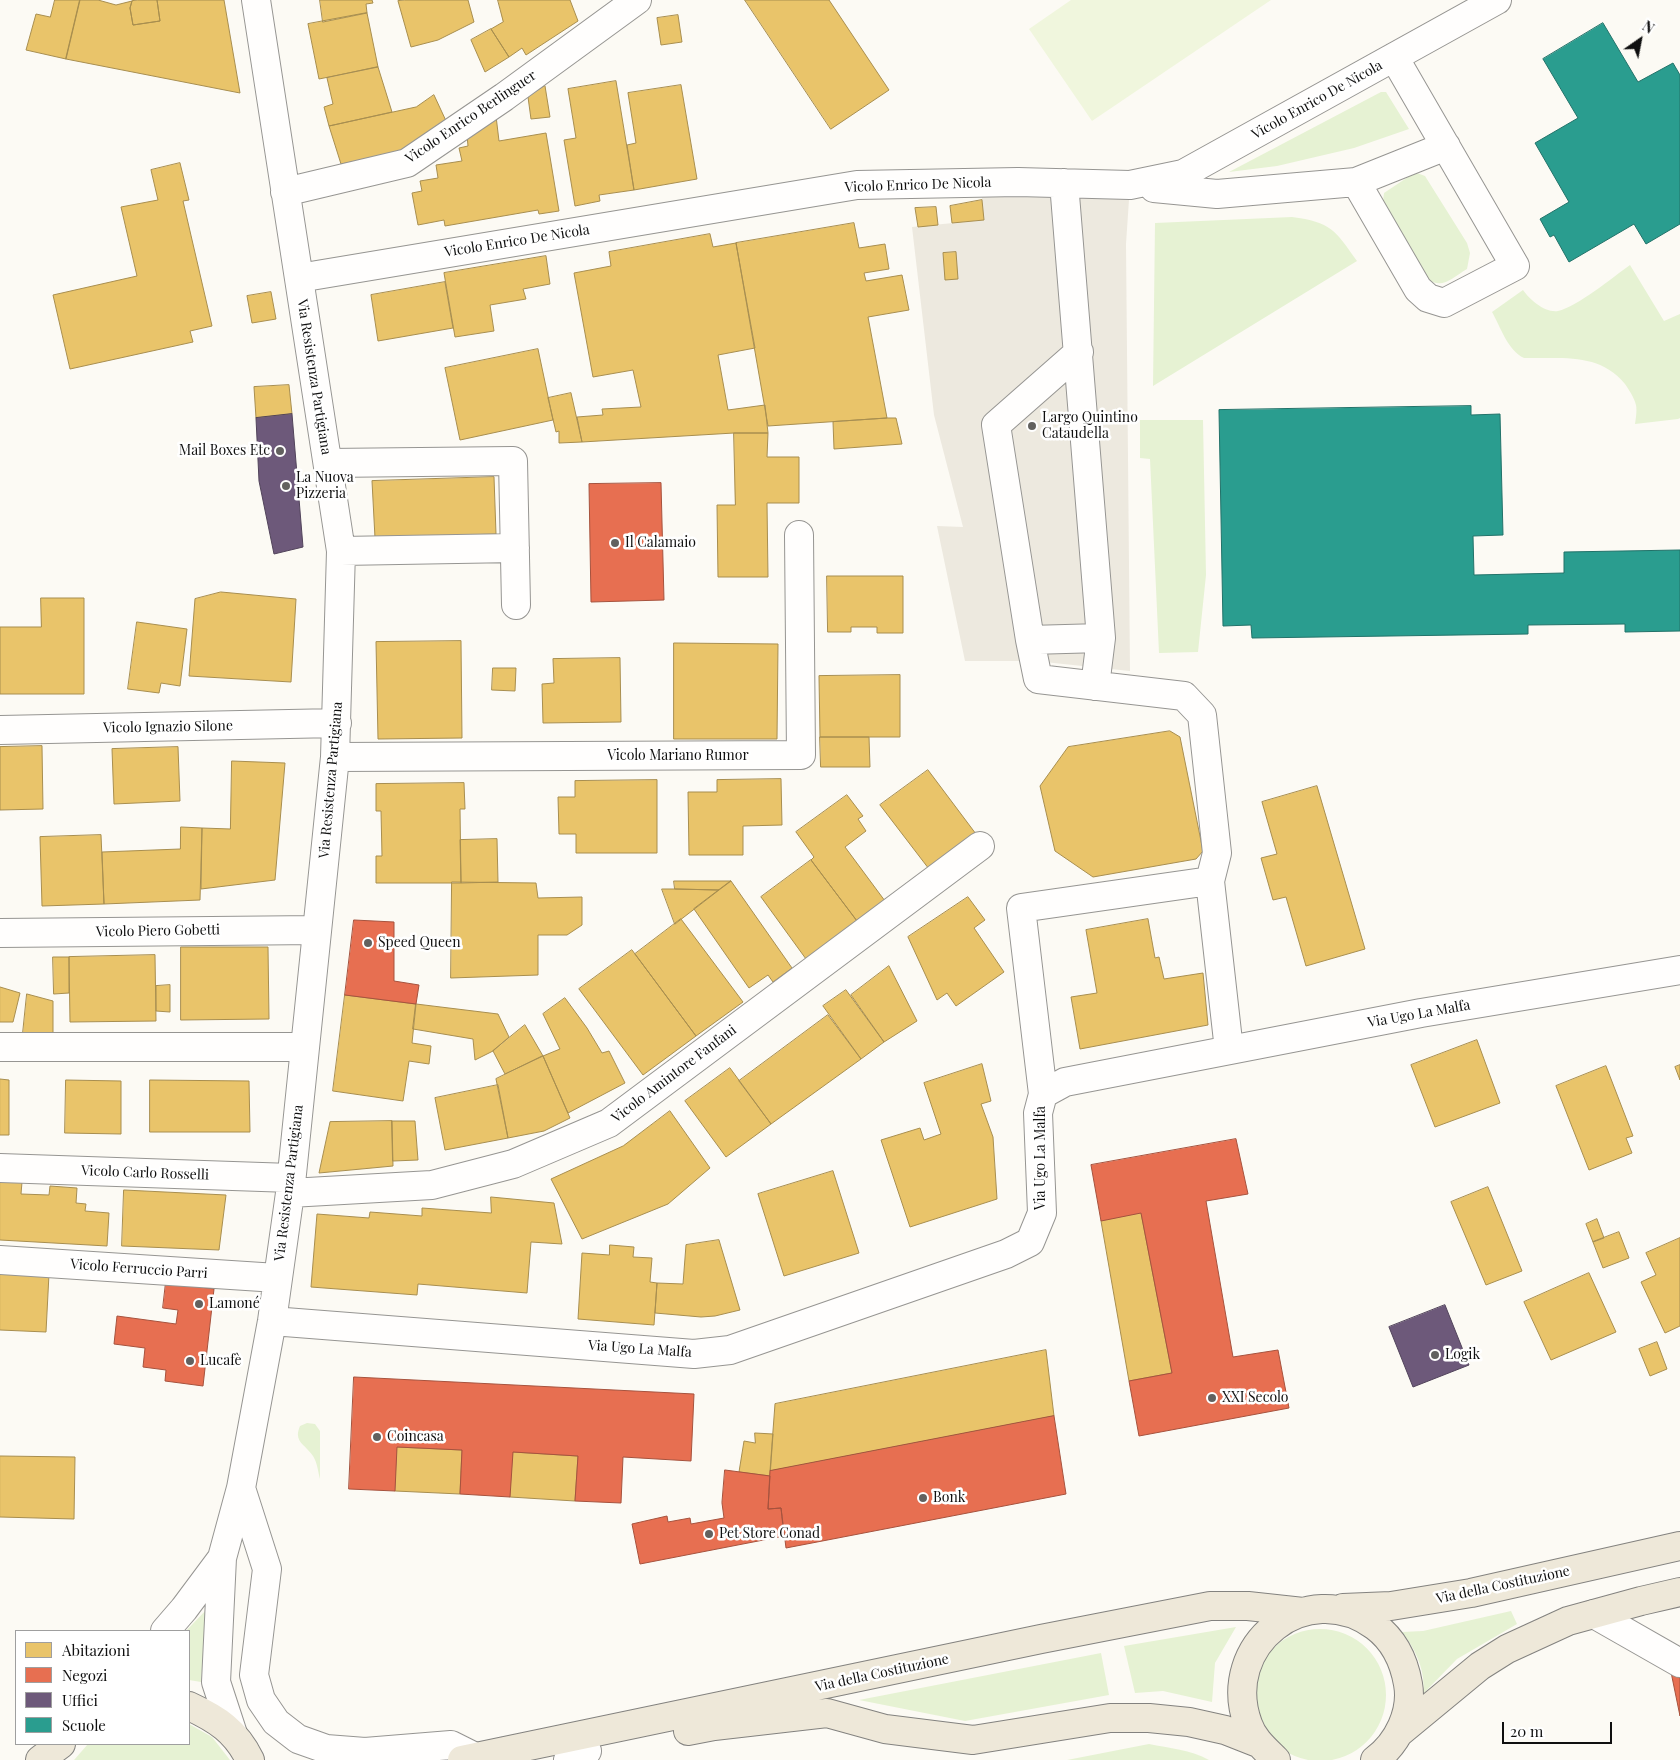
<!DOCTYPE html>
<meta charset="utf-8">
<style>
body{margin:0}
#map{position:relative;width:1680px;height:1760px;overflow:hidden;background:#fcfaf4;font-family:"Playfair Display",serif}
canvas{display:block}
.legend{position:absolute;left:15px;top:1630px;width:175px;height:115px;box-sizing:border-box;background:#fff;border:1px solid #9f9f9f;margin:0;padding:6px 9px;list-style:none;font-size:15px;color:#0f0f0f}
.legend li{display:flex;align-items:center;gap:10px;height:25px}
.legend b{width:25px;border:1px solid #9f9f9f}
.north{position:absolute;left:1615px;top:15px;width:50px;height:50px;-webkit-text-stroke:4px #fff;paint-order:stroke;rotate:33deg;font-size:14px;font-weight:700;line-height:20px;text-align:center;color:#0f0f0f}
.north::after{content:'';display:block;margin:auto;width:18px;height:22px;background:#0f0f0f;clip-path:polygon(50% 0,100% 100%,50% 72%,0 100%)}
.scale{position:absolute;left:1502px;top:1722px;width:110px;height:22px;box-sizing:border-box;border:2px solid #0f0f0f;border-top:0;padding-left:6px;font-size:15px;line-height:18px;white-space:nowrap;color:#0f0f0f;-webkit-text-stroke:4px #fff;paint-order:stroke}
</style>
<div id="map">
<canvas width="1680" height="1760"></canvas>
<ul class="legend">
<li><b style="height:14px;background:#e9c46a"></b>Abitazioni</li>
<li><b style="height:14px;background:#e76f51"></b>Negozi</li>
<li><b style="height:14px;background:#6d597a"></b>Uffici</li>
<li><b style="height:14px;background:#2a9d8f"></b>Scuole</li>
</ul>
<div class="north">N</div>
<div class="scale">20 m</div>
</div>
<script>
const c = document.querySelector('canvas').getContext('2d');
c.lineJoin = 'round';
function fill(path, color) { c.fillStyle = color; c.fill(path, 'evenodd'); }
function trace(path, color, width, dash) { c.strokeStyle = color; c.lineWidth = width; c.lineCap = dash ? 'butt' : 'round'; c.setLineDash(dash || []); c.stroke(path); }
function label(font, color, halo, rows, align = 'center') {
  c.font = font + ' "Playfair Display",serif'; c.lineWidth = 5; c.setLineDash([]); c.textBaseline = 'middle'; c.strokeStyle = halo; c.fillStyle = color; for (const [text, x, y, turn = 0] of rows) {
    c.save(); c.translate(x, y); c.rotate((+turn || 0) * Math.PI / 180); c.textAlign = isNaN(turn) ? turn : align; if (halo) c.strokeText(text, 0, 0); c.fillText(text, 0, 0); c.restore();
  }
}
fill(new Path2D(`
 M1381,92H1386L1409,129L1354,148L1277,166L1229,172Z
 M1417,173L1425,176L1467,243L1470,253L1467,269C1450,279 1443,290 1425,278L1383,201L1384,193L1408,177Z
 M1292,217C1331,222 1335,230 1357,261L1153,386L1155,223Z
 M1630,265L1664,321L1680,314V418L1678,419L1635,424C1636,418 1637,410 1636,405C1634,397 1629,390 1625,384C1599,352 1561,359 1524,358C1508,351 1500,326 1492,312L1523,290C1530,300 1545,313 1558,311C1577,307 1613,277 1630,265Z
 M1203,420L1206,575L1198,652L1159,653L1150,459L1140,458V420Z
 M307,1423L315,1424L320,1431V1479C318,1471 317,1462 313,1456C305,1444 293,1442 300,1426Z
 M207,1609L201,1682L189,1680V1631H186Z
 M1511,1611L1517,1624L1457,1659L1423,1694C1426,1671 1416,1650 1402,1632L1423,1631Z
 M1236,1627L1215,1663L1212,1702L1163,1691L1135,1693L1124,1646Z
 M1254 1695a66 66 0 1 1 132 0a66 66 0 1 1-132 0Z
 M1101,1653L1109,1695L965,1721L859,1700Z
 M189,1724L212,1737L230,1760H74L88,1744H189Z
 M1149,1744C1169,1748 1191,1750 1209,1760H1067Z`), '#e6f2d3');
fill(new Path2D(`
 M1071,0H1271L1092,121L1029,29Z`), '#f0f6dd');
fill(new Path2D(`
 M982,183L1130,185L1126,244L1130,671L1035,661H965L937,526L963,527L934,415L912,227L984,220L982,200Z`), '#ede9df');
const homes = new Path2D(`
 M55,0H80L66,59L26,50L36,14L50,17Z
 M80,0H98L116,5L132,1L130,8L133,25L160,21L157,0H224L240,93L66,59Z
 M138,0H157L160,21L133,25L130,8L132,1Z
 M320,0H372L373,3L366,4L367,13L323,22Z
 M405,0H468L474,22L438,40L411,47L398,1Z
 M498,0H570L578,21L526,55L522,48L509,57L491,29L503,22Z
 M745,0H829L889,90L831,129Z
 M367,13L378,67L319,79L308,24Z
 M678,15L682,42L661,45L657,18Z
 M491,29L509,57L485,72L471,40Z
 M378,67L392,112L329,126L324,107L333,104L327,78Z
 M616,81L634,190L599,195L600,201L575,206L564,140L576,138L568,89Z
 M681,85L697,179L634,190L627,145L636,143L628,93Z
 M545,86L550,117L531,119L528,97Z
 M434,95L447,123L403,152L341,164L329,126L416,107Z
 M496,116L499,141L546,133L559,211L539,214L538,210L445,226L444,220L418,225L412,193L422,191L420,181L438,178L436,165L462,161L459,148L468,146L467,135Z
 M180,163L189,200L183,201L212,326L190,331L193,342L70,369L53,295L137,276L121,207L158,200L151,170Z
 M982,200L984,220L952,223L950,206Z
 M936,207L938,225L918,227L915,208Z
 M854,223L859,248L885,244L889,269L864,273L866,281L902,275L909,310L868,317L887,418L768,426L736,243Z
 M710,234L713,247L736,243L755,348L718,355L728,410L765,405L768,433H734L582,442L577,417L603,415L602,409L641,407L633,370L593,377L574,273L611,266L609,252Z
 M956,252L958,279L945,280L943,253Z
 M546,256L550,284L523,289L526,299L490,305L494,331L455,337L444,273Z
 M445,282L453,328L378,341L371,295Z
 M271,292L276,319L252,323L247,296Z
 M538,349L553,420L460,440L445,368Z
 M289,385L292,414L256,418L254,387Z
 M571,393L582,442L559,443V431L556,432L548,398Z
 M887,418H896L902,444L834,449L833,422Z
 M734,433H768L767,457H799V503H767L768,577H718L717,505H735Z
 M494,477L496,534L375,538L372,481Z
 M827,576H903V633H877V627H851V632H828Z
 M221,592L296,599L291,682L189,676L195,599Z
 M41,598H84V694H0V627H41Z
 M137,622L187,629L180,686L161,683L159,693L128,689Z
 M461,641L462,738L378,739L376,642Z
 M674,643L778,644L777,739H674Z
 M620,658L621,722L543,723L542,684L554,683L553,659Z
 M493,668H516L515,691L492,690Z
 M900,675V737H820L819,676Z
 M1170,731L1180,737L1203,851L1196,859L1093,877L1055,851L1040,786L1068,747Z
 M820,737H869L870,767H821Z
 M42,746L43,809L0,810V747Z
 M178,747L180,801L114,804L112,749Z
 M232,761L285,763L275,880L201,889L202,828L230,829Z
 M928,770L976,834L929,869L880,805Z
 M781,779L782,825L743,826V855H689L688,792H717V780Z
 M657,780V853H576V834H559L558,797H575V781Z
 M464,783L465,809H460L461,883H376V856H382L381,811H376V784Z
 M1317,786L1365,949L1306,966L1286,897L1273,900L1261,858L1277,854L1262,802Z
 M847,795L863,816L858,819L866,831L845,847L885,901L857,921L811,860L814,857L796,832Z
 M181,827L202,828L200,900L104,904L102,852L180,849Z
 M101,835L104,904L42,906L40,837Z
 M497,839L498,882L461,883L460,840Z
 M811,860L857,921L806,959L761,897Z
 M674,881H731L719,890L675,889Z
 M731,881L792,968L773,982L768,975L749,988L694,909Z
 M452,882L536,883L538,898L582,897V925L567,935H538V975L451,978Z
 M662,889H675L719,890L675,924Z
 M968,897L985,920L974,928L1004,972L956,1006L947,993L937,1000L908,937Z
 M681,919L743,1002L696,1036L635,954Z
 M1148,919L1155,958L1159,957L1164,979L1203,973L1208,1025L1080,1049L1071,997L1097,993L1086,930Z
 M181,947H268L269,1019L181,1020Z
 M632,950L696,1036L643,1075L579,989Z
 M155,955L156,1021L70,1022L69,957Z
 M53,957H69V993L54,994Z
 M889,966L917,1021L884,1042L851,995Z
 M170,985V1012L156,1011V986Z
 M0,987L20,993L13,1022H0Z
 M846,990L884,1042L861,1059L823,1006Z
 M27,994L53,1001V1033H23Z
 M345,995L416,1004L412,1043L431,1046L429,1064L409,1061L403,1101L333,1091Z
 M565,998L587,1028L602,1053L609,1051L625,1083L568,1113L543,1056L560,1049L543,1014Z
 M416,1004L498,1014L509,1037L493,1051L475,1060L473,1039L413,1029Z
 M828,1015L861,1059L771,1124L739,1081Z
 M525,1025L543,1056L505,1074L493,1051Z
 M1477,1040L1500,1103L1435,1127L1411,1065Z
 M543,1056L570,1118L544,1131L508,1138L496,1079Z
 M982,1064L991,1101L981,1104L993,1137L997,1199L910,1227L881,1140L920,1128L924,1140L941,1134L924,1083Z
 M1680,1065V1080L1675,1067Z
 M1606,1066L1633,1136L1626,1138L1632,1153L1589,1170L1556,1086Z
 M730,1068L771,1124L726,1157L685,1101Z
 M0,1079L9,1080V1135H0Z
 M66,1080L121,1081V1134L65,1133Z
 M150,1080L249,1081L250,1132H150Z
 M498,1085L508,1138L445,1150L435,1098Z
 M670,1111L710,1168L668,1204L582,1239L551,1179L623,1146Z
 M392,1121L393,1166L319,1173L330,1122Z
 M392,1121H415L418,1160L393,1161Z
 M833,1171L859,1253L784,1276L758,1194Z
 M0,1181L22,1182L21,1194L49,1195L50,1186L77,1188L76,1203L86,1204L85,1211L109,1213L107,1246L0,1240Z
 M1488,1187L1522,1271L1486,1285L1451,1202Z
 M124,1190L226,1195L219,1250L122,1246Z
 M491,1197L554,1203L562,1244L531,1242L527,1293L418,1284L417,1295L311,1287L317,1214L369,1218L370,1212L422,1216V1208L491,1213Z
 M1141,1213L1172,1373L1129,1381L1101,1221Z
 M1597,1219L1604,1238L1593,1242L1586,1224Z
 M1619,1232L1629,1258L1603,1268L1593,1242Z
 M1680,1238V1326L1665,1333L1641,1282L1656,1275L1646,1253Z
 M719,1240L740,1310L715,1316L701,1317L655,1313L657,1283L683,1284L686,1245Z
 M610,1245L634,1247L633,1257L652,1258L650,1282L657,1283L654,1325L578,1319L582,1253L609,1255Z
 M0,1272L49,1274L46,1332L0,1330Z
 M1589,1273L1616,1332L1551,1360L1524,1302Z
 M1657,1342L1667,1369L1650,1376L1639,1349Z
 M1046,1350L1054,1416L770,1471L775,1404Z
 M755,1433L773,1434L770,1476L739,1472L744,1441L755,1443Z
 M397,1447L462,1450L460,1494L395,1491Z
 M513,1452L578,1456L575,1501L510,1497Z
 M0,1456L75,1457L74,1519L0,1517Z`);
fill(homes, '#e9c46a');
trace(homes, '#a88e4f', 1);
const shops = new Path2D(`
 M661,483L664,600L591,602L589,484Z
 M354,920L394,922V981L419,985L416,1004L345,995Z
 M1236,1139L1248,1194L1206,1201L1233,1357L1278,1350L1289,1408L1139,1436L1129,1381L1172,1373L1141,1213L1101,1221L1091,1165Z
 M166,1282L214,1289L203,1386L165,1381L166,1370L143,1367L145,1348L114,1344L117,1316L176,1324L178,1310L163,1308Z
 M354,1377L694,1394L691,1461L623,1457L621,1503L575,1501L578,1456L513,1452L510,1497L460,1494L462,1450L397,1447L395,1491L349,1489Z
 M1054,1416L1066,1494L786,1548L781,1508L768,1509L770,1471Z
 M725,1470L770,1476L768,1509L781,1508L784,1536L640,1564L632,1524L667,1516L668,1522L690,1518L691,1524L724,1518L722,1503Z
 M1680,1670V1716L1671,1672Z`);
fill(shops, '#e76f51');
trace(shops, '#a6523d', 1);
const offices = new Path2D(`
 M292,414L303,547L274,554L259,481L256,418Z
 M1445,1305L1469,1365L1413,1387L1389,1327Z`);
fill(offices, '#6d597a');
trace(offices, '#51435a', 1);
const schools = new Path2D(`
 M1603,23L1638,82L1673,63L1680,75V224L1646,244L1634,224L1569,262L1554,235L1550,237L1540,219L1569,202L1535,143L1578,118L1543,59Z
 M1471,406V415L1500,414L1503,535L1473,536L1474,575L1564,573V552L1680,550V631L1625,632V624L1528,625V634L1252,638L1251,625L1223,626L1219,410Z`);
fill(schools, '#2a9d8f');
trace(schools, '#227269', 1);
const minor = new Path2D(`
 M1356,182L1418,289L1428,298L1444,303L1515,266L1394,57
 M1064,183L1101,638L1030,640L996,425L1079,352
 M1154,188L1217,194L1356,182L1446,146
 M285,192L407,163L504,97L637,0
 M299,278L857,185L1018,182L1130,185L1183,174L1497,0
 M328,463L513,461L516,605
 M341,551L515,548
 M1030,640L1038,679L1184,696L1202,715L1217,853L1210,881
 M1095,686L1101,638
 M0,730L337,723
 M335,757L801,755L799,535
 M0,933L317,930
 M0,1047H305
 M1043,1094L1021,908L1210,881L1229,1050
 M0,1168L291,1178
 M290,1193L432,1185L513,1164L609,1123L980,846
 M0,1260L277,1278
 M272,1321L694,1354L730,1350L1006,1254L1030,1242L1042,1213L1038,1113L1043,1094L1065,1082L1421,1013L1680,970
 M241,1488L267,1569L254,1675L261,1700L276,1722L298,1739L326,1749L365,1752L451,1745L475,1757
 M1594,1614L1680,1663
 M165,1631L184,1609L222,1558
 M233,1734L216,1682L222,1558L241,1488L272,1321L290,1193L335,757L341,551L256,0
 M568,1760L587,1751`);
const major = new Path2D(`
 M1343,1608L1391,1606L1471,1593L1680,1546
 M189,1706C217,1719 236,1731 250,1760
 M688,1731L714,1726L827,1713L885,1729L973,1740L1110,1718H1149L1189,1722L1225,1730L1258,1743
 M1400,1732L1480,1666L1507,1649L1568,1621L1641,1601L1680,1592
 M40,1760L61,1744
 M462,1760L1041,1639L1210,1606H1248L1303,1612
 M1276,1760C1265,1749 1253,1739 1248,1724C1219,1645 1306,1576 1375,1626C1394,1640 1404,1661 1408,1684C1413,1712 1398,1743 1375,1760`);
trace(minor, '#969592', 30);
trace(major, '#83827f', 30);
trace(minor, '#fffefd', 28);
trace(major, '#eee8d9', 28);
for (const [x, y, r, color] of [
 [1032,426,5,"#62615f"],
 [280,451,5,"#62615f"],
 [286,486,5,"#62615f"],
 [615,543,5,"#62615f"],
 [368,943,5,"#62615f"],
 [199,1304,5,"#62615f"],
 [1435,1355,5,"#62615f"],
 [190,1361,5,"#62615f"],
 [1212,1398,5,"#62615f"],
 [377,1437,5,"#62615f"],
 [923,1498,5,"#62615f"],
 [709,1534,5,"#62615f"]
]) { const dot = new Path2D(); dot.arc(x, y, r, 0, 2 * Math.PI); c.fillStyle = color; c.fill(dot); trace(dot, '#fff', 2); }
label('14px', '#0f0f0f', '#fff', [
 ["Vicolo Enrico De Nicola",1317,100,-29],
 ["Vicolo Enrico Berlinguer",471,117,-34],
 ["Vicolo Enrico De Nicola",918,185,-2],
 ["Vicolo Enrico De Nicola",517,241,-9],
 ["Via Resistenza Partigiana",314,377,81],
 ["Vicolo Ignazio Silone",168,727,-1],
 ["Vicolo Mariano Rumor",678,756],
 ["Via Resistenza Partigiana",331,780,-85],
 ["Vicolo Piero Gobetti",158,931,-1],
 ["Via Ugo La Malfa",1419,1014,-10],
 ["Vicolo Amintore Fanfani",674,1074,-37],
 ["Via Ugo La Malfa",1041,1158,-90],
 ["Vicolo Carlo Rosselli",145,1173,2],
 ["Via Resistenza Partigiana",289,1183,-83],
 ["Vicolo Ferruccio Parri",139,1269,4],
 ["Via Ugo La Malfa",640,1349,4],
 ["Via della Costituzione",1503,1585,-12],
 ["Via della Costituzione",882,1673,-12]
]);
label('14px', '#0f0f0f', '#fff', [
 ["Largo Quintino",1042,418],
 ["Cataudella",1042,434],
 ["Mail Boxes Etc",270,451,"right"],
 ["La Nuova",296,478],
 ["Pizzeria",296,494],
 ["Il Calamaio",625,543],
 ["Speed Queen",378,943],
 ["Lamoné",209,1304],
 ["Logik",1445,1355],
 ["Lucafè",200,1361],
 ["XXI Secolo",1222,1398],
 ["Coincasa",387,1437],
 ["Bonk",933,1498],
 ["Pet Store Conad",719,1534]
], 'left');
</script>
